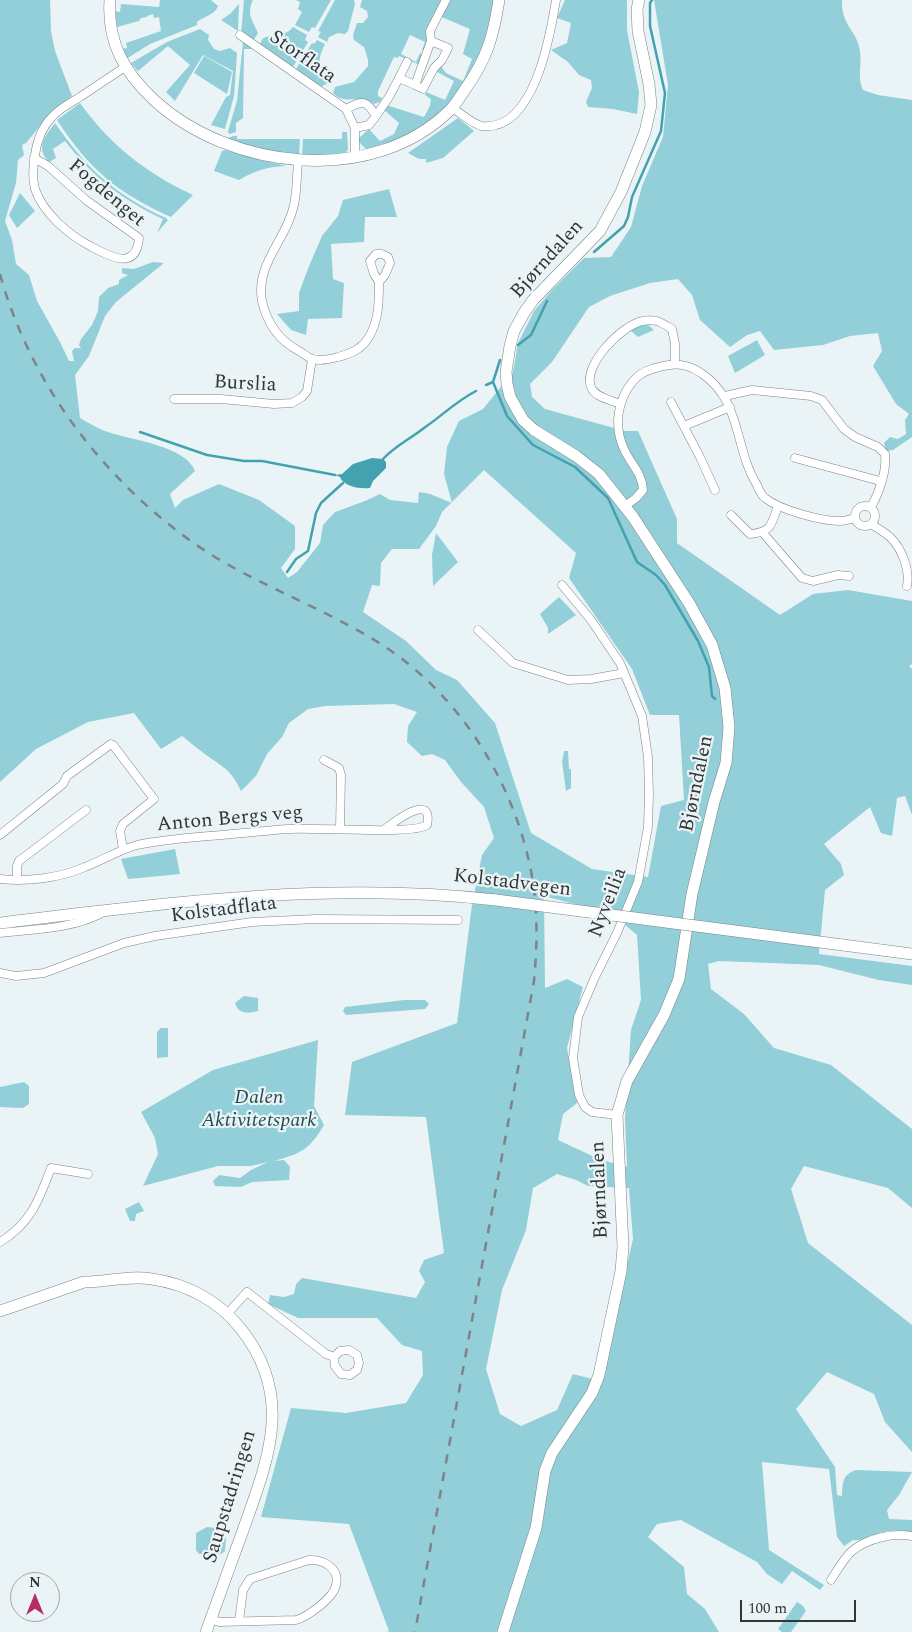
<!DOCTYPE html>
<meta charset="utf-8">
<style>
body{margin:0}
#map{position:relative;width:912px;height:1632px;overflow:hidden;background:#eaf4f6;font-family:Spectral,serif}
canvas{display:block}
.north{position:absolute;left:10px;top:1572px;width:50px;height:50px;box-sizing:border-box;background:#eaf4f6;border:1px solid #a0a8aa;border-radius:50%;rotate:0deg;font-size:14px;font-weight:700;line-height:20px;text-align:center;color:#323637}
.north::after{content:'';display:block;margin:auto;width:18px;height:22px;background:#b62c69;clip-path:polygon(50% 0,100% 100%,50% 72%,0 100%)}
.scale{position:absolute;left:740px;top:1600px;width:116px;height:22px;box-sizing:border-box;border:2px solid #323637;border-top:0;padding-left:6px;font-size:15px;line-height:18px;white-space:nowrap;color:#323637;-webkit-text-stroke:4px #eaf4f6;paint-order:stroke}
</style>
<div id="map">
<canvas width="912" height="1632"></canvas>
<div class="north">N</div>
<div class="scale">100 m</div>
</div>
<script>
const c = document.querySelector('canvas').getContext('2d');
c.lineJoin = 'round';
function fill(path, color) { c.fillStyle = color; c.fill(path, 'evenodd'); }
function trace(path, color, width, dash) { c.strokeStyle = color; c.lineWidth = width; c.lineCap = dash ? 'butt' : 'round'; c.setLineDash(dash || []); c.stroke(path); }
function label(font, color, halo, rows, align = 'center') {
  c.font = font + ' Spectral,serif'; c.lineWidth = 4.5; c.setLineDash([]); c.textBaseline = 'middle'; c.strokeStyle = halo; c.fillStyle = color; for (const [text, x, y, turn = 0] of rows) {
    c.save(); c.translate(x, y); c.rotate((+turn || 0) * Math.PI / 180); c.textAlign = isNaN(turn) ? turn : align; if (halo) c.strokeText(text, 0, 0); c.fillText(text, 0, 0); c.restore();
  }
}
fill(new Path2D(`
 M0,0H50L51,31L55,51L72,96L61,104L49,115L26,143L22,145L24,155L18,160L16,183L5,221L12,240L16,264L29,275L37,301L60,342L69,361H74L72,351L75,348H81L79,345L81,339L92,325L98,311L99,297L108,288L119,284V280L128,275L122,273V268L134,269L153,262L164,263L116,302L105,316L89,356L75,375L80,418C89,423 98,429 108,432C131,440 186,446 195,471L170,494L175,508L183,500L219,484L259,500L295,526V549L281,568L288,578L297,572L320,543L323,525L335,512L365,501L380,494L390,500L418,503L419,492L430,494L452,503L444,474L447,447L459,421L483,409L513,372L518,343L534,311L552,290L584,258L611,257L631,227L642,186L663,137L668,85L654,0H842C841,26 857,30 860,51C862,64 857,78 863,90L878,95L912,100V437L893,450L886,451L884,443L890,437L898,439L906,434L905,420L909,414L896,404L873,366L882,351L878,333L850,336L823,345L774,350L760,331L747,335L730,347L700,320L692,295L678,279L650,283L610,296L589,307L552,362L530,384L532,397L545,409L625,431H638L677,519V543L780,615L813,594L848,590L912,601V664L909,666L912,669V815L905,796L897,798L892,836L881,833L870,807L824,844L841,864L844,875L825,890L819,954L912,966V985L879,980L819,965L719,961L708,964L711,989L744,1014L774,1048L831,1065L912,1129V1208L888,1188L804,1166L791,1189L808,1243L912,1325V1452L885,1422L874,1394L827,1372L796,1409L835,1467L837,1495L842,1496C843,1482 842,1475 856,1470L912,1472L899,1495L887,1510L889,1519L912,1520V1532C903,1531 893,1530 884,1532C873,1533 864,1542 853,1540L844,1546L837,1537L829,1469L762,1462L769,1550L824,1585L820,1590L792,1571L782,1584L767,1574L757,1562L681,1520L657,1524L648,1537L684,1567L687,1594L705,1609L719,1632H387L389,1631L349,1524L261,1517L291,1408L346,1413L406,1403L423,1375L422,1351L402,1345L377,1318H298L268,1304L270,1295L284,1297L294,1294L296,1284L302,1278L416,1298L425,1282L419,1271L424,1260L444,1253L426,1117L345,1115L352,1062L457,1023L472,905L482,855L494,838L484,807L461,782L445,760L432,754L422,756L407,742L408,726L417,712L394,704L325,706L308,709L289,723L282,737L267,754L256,776L241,791C230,767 220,766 201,751C195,747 189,741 182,736L161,749L134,713L88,722L36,749L0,782ZM484,470L576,553L569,578L632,669L650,715H679L684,800L661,806L648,877L592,869L531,833L495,723L457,680L436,670L406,641L363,612L372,585L380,586L381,563L392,549H419L436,526L442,512ZM544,896L612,914L637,935L641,1000L631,1030L625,1118L627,1167L599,1159L558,1140L563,1114L577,1103L567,1048L583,987L567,979L545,988ZM557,1174L576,1180L588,1186L629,1188L633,1239L600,1381L573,1374L557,1410L521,1426L500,1414L486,1369L502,1290L526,1230L533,1188Z
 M160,0H211L218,6C215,15 204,16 197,22V25L150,44L126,59L122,49L127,48L126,43L161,31L159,17L154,18L153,14L147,16V17L141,18L139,21L117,27L115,11L120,12L121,4L159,7Z
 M244,0H253C246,14 253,21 258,33L253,41L241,34Z
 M296,0H331L315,28L312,27L309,32L295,25L302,12L298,9L300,2Z
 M335,0H354L355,4L348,31L345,34L338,33L329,37L327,42L318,37L321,32L318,31Z
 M362,0H443L428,37L425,51L422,50L425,42L410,35L401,54L416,62L420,53L423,55L420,65L399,56L398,58L394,57L378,91V96L382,98L380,102L374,104C358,92 347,107 333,93L335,87L354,82L368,66V60L364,47L354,40L353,35L357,23H363L368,17L367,11L360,7Z
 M448,0H493L494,3C491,22 488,41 480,59C475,68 454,101 447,107C428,126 393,147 366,149L359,142V138L369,129L380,141L394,134L399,123L383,109L386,105L424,117L430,106L431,99L425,95L426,92L445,100L454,81L437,72L441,66L446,73L463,81L472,59L463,54L470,29L439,16Z
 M565,0H627V30L639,92L637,114L613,109L588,107L586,102L592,88L591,80L579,75L568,62L551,50L567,43L571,23L557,18Z
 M239,4L238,31L221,20L230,14Z
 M293,27L307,35L305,40L308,42L293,67H291L260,44L263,38L270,36L276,38C281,33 288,34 293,27Z
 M200,29L209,35L208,40L214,49L220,51L230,48L237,53L234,96L225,129L211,125L226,97L230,95L233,71L203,55L175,101L166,92L190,65L168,46L138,71L131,63L167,42Z
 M317,40L325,44C316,63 319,65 329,82L321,87L296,69L312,43L314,44Z
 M243,42L251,47V49H244L243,118L236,123V132L229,134L228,131L237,101Z
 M204,56L232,72L227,94L194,73Z
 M80,103C110,145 146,173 193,195L171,217C117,193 89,169 57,120Z
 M458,118L474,131L443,158L426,163V159H419L408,153Z
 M55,123C86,168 115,195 166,218L168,220L157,233L163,219C122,200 93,177 65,141L53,149L56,158L49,162C35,148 45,136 55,123Z
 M342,132H347L348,149L345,154L302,156L303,139H342Z
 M233,136H237V139H300L299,156L268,152L226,139Z
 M225,150L286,166C266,167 257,170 239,180L214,171L222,151Z
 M389,189L397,217H365L364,242L331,244L333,279L344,283L342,318L308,319L306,335L291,330L277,314L299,311V293L309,266L322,236L338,216L343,200Z
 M20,193L35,211L17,228L9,215Z
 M646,323L654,330L638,337L630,330Z
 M757,340L765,355L735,373L728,356Z
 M436,533L458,562L433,586L432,555Z
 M559,597L576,615L548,634V628L540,614Z
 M564,751H568L569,769H571V788L566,791L562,762Z
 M175,849L180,874L128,879L121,859Z
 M244,996L258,998V1011C248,1014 238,1014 235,1003Z
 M404,1000H425L429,1004L425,1009L346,1015L343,1011L345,1007Z
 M161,1028H168V1057L157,1058V1032Z
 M318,1040L314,1106L324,1125C309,1150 302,1153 274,1161L284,1160L290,1167L289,1180L252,1182L241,1187L215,1186L213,1181L219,1175L240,1178L251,1170L268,1162L251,1166H218L143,1186L158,1154L155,1138L141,1112L213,1070Z
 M24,1082L29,1086V1104L23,1108L0,1107V1087Z
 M139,1202L144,1211L136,1214L135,1221H130L125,1209Z
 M207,1527L216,1528L226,1539L225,1551L221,1554H199L196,1550V1533Z
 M797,1602L803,1606L806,1611L791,1632H782L778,1629Z`), '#92cfd9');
fill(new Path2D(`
 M372,458L383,459L386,462V468L373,481L370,488C360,489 344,487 340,477L335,475L342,474L353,464Z`), '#44a2b0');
trace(new Path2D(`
 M594,252L624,226L628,217L632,197L661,131L665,93L650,26V3L652,0
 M518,345L531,335L547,301
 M500,360L493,382L507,416L533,445L575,467L608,498L637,562L656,575L665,585L698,641L709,667L712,696L715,699
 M486,385L493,382
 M140,432L207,455L244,461H262L335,475
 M383,459C395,446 410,439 424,428C443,415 455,402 476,391
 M287,572L296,559L308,551L316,513L321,503L343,483`), '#44a2b0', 2.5);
const street = new Path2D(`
 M240,35L346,109L355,128V157
 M399,78L407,62
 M415,85L423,89L434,68L442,60L448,48L431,41
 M452,108C461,113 472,124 482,126C534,132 550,37 556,0
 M346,109C363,100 366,100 376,116L369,125L355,128
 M376,116L389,97L399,78L415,85L431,41L430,31L446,0
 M34,158L48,166L86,200L139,238C136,272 109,256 90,246C69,235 43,213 35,189C32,178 33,166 35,155C37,141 42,127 52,117C60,108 70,103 80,97C95,87 110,77 125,67
 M298,160C297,174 297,191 294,205C287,239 255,264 262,301C267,323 278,340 299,351C303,353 307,357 312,359C320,361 331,359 338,357C350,354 360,350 367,340C379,323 379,302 379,282L374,274L370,261L376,254H382L388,257L390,263L385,275L379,282
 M725,396L752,390L811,396L822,400L844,429L855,437L878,447L885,454C887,471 879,493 871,507
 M174,399H221L274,404L292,403L302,397L307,391L312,359
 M671,402L700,457L715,490
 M620,404C611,400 594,397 591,387C582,365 623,324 643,321C655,318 662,323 672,329L675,344V364
 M684,426L730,407
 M795,458L880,481
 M625,506L636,498L643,490C642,472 631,465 624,449C620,441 618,430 618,420C619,404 624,391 635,379C643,370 657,367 669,365C680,363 693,367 701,373C742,400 734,448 757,485C759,490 761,495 765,498C780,510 821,521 840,521C846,521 850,519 855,518
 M855 516a10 10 0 1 1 20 0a10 10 0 1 1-20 0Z
 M731,515L750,534C772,532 771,525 778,506
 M871,524C877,528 885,532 891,538C902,549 910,570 907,586
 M763,533L802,578L813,581L838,575L849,576
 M562,585L591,620L620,663L642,716L648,757L649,794L648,827L638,882L617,933L595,977L578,1017L573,1058L579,1095L585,1107L592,1112L617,1115
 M478,630L513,663L568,680L591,679L624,673
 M324,760L339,768L341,775L340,828
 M0,835L63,784L67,776L111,744L113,745L154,799L123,824L120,831L123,849
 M0,879C27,882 60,878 85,867C103,860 119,850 137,845C161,840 185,838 209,836C235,834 261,831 288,829C312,827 414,835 427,825C434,791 394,822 385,829
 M17,880V866L19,861L86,810
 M0,933C33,929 71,929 100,914
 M0,973L16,976L44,973L124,943L155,936L252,922L316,919L458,920
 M0,1242C31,1223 39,1200 51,1168L88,1174
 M228,1313L247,1292L326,1354L334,1357L335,1366L341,1374L350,1375L357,1370L359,1363L357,1355L349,1350L340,1351L334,1357
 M831,1580C837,1571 844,1558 852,1551C868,1538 892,1533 912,1536
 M211,1619L219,1622L296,1620C307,1617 334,1598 336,1585C340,1568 323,1559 309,1560L250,1579L243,1590L239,1621`);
const secondary = new Path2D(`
 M110,0C107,42 124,72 154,100C230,170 374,187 451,109C456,104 460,97 464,91C487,59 493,38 499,0
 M0,923C165,903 330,881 496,900
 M843,945L912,954
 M0,1311L84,1282C107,1282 129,1275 152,1279C187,1284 219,1301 241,1329C296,1398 267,1462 241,1536C229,1568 218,1600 206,1632
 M503,1632L536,1528L545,1471L552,1453L592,1393L599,1375L621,1271L623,1247L617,1115L627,1081L664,1015L679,979L692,894L714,802L726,763L729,727L725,688L712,645L689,603L633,517L599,474L576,456L534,430L523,420L510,397L507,384L506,372L510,346L514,331L524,313L533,300L600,231L621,192L645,132L651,105L649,84L638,31L637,9L639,0`);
trace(street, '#7b8485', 9);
trace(secondary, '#7b8485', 12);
trace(street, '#fff', 8);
trace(secondary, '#fff', 11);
trace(new Path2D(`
 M0,274C29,380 99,474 188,539C244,580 311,602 371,638C458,689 517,784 533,882C538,915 537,949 534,981L415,1632`), '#7e8486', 2.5, [9, 9]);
const secondaryBridge = new Path2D(`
 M496,900L843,945`);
trace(secondaryBridge, '#7b8485', 12, []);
trace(secondaryBridge, '#fff', 11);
label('20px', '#323637', '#eaf4f6', [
 ["Storflata",302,58,35],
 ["Fogdenget",106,194,40],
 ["Bjørndalen",548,260,-48],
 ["Burslia",245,385,3],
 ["Bjørndalen",698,784,-78],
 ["Anton Bergs veg",230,820,-5],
 ["Kolstadvegen",512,884,7],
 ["Nyveilia",609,903,-69],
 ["Kolstadflata",224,911,-7],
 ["Bjørndalen",601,1190,-92],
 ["Saupstadringen",231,1497,-73]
]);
label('italic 20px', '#224c53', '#eaf4f6', [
 ["Dalen",259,1099],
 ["Aktivitetspark",259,1122]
]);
</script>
